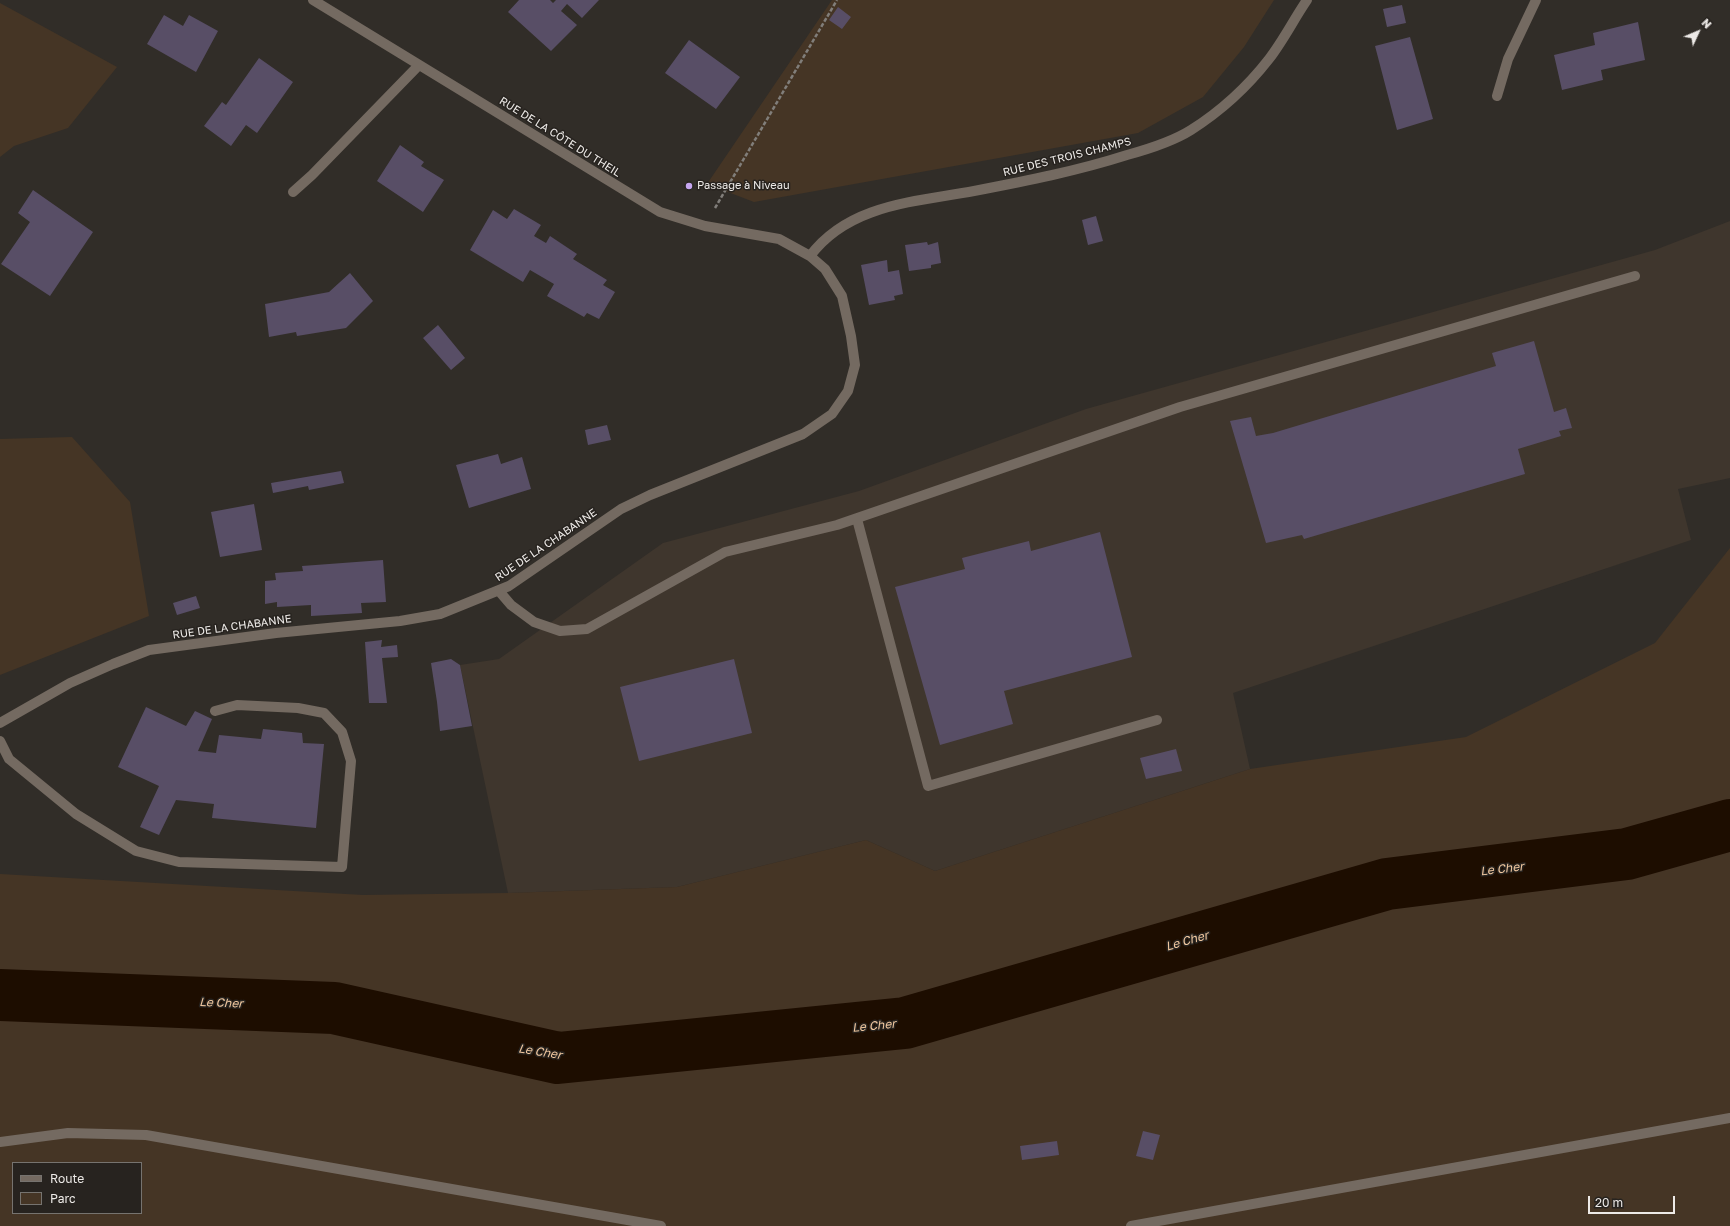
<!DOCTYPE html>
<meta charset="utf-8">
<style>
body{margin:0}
#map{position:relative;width:1730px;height:1226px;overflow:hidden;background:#312d28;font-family:"Golos Text",sans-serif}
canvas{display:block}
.legend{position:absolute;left:12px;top:1162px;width:130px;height:52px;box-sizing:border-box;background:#27231f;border:1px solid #76736f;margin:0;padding:5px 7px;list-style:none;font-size:12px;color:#edeae7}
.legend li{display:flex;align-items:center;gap:8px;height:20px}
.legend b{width:20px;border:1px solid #76736f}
.north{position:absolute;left:1678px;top:12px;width:40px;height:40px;-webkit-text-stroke:3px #27231f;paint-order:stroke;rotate:46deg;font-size:11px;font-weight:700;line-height:16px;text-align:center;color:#edeae7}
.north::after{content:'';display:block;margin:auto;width:14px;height:18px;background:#edeae7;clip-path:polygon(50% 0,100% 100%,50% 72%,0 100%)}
.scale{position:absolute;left:1588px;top:1196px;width:87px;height:18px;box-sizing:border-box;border:2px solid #edeae7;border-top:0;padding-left:5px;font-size:12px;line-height:14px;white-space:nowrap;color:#edeae7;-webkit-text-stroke:3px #27231f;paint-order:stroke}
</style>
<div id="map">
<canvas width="1730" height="1226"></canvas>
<ul class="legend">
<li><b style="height:5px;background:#746a61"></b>Route</li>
<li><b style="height:11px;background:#453525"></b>Parc</li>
</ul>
<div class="north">N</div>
<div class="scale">20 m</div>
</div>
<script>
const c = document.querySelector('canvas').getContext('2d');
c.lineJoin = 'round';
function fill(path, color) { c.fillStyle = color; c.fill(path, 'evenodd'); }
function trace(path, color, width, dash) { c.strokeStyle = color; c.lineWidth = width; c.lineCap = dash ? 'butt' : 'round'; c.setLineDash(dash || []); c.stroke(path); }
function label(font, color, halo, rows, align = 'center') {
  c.font = font + ' "Golos Text",sans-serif'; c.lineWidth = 3; c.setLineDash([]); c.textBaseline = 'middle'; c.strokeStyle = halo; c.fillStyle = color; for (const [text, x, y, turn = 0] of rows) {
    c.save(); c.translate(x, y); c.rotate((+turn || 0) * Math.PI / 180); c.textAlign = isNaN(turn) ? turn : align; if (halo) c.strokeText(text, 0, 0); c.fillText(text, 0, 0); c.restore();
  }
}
fill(new Path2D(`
 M1730,221V478L1678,489L1691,540L1233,693L1250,769L935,871L866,840L677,887L508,893L460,665L499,659L663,543L859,491L1086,409L1655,250Z`), '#3f362d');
fill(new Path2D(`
 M832,0H1274L1244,47L1203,97L1138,133L754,202L707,184Z
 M0,3L117,67L68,128L14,146L0,157Z
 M72,437L130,502L149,616L0,675V439Z
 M1730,548V1226H0V874L363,895L508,893L677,887L866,840L935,871L1250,769L1466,737L1655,643ZM13,1163H141V1213H13Z`), '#453525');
trace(new Path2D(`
 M0,995L334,1008L558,1058L905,1023L1387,884L1627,854L1730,825`), '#1d0d00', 52);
fill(new Path2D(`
 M519,0H550L553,3L556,0H599L582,18L567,4L561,11L577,25L551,51L508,12Z
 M1402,5L1406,23L1387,27L1383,9Z
 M838,7L851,17L842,29L829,20Z
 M164,15L183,26L189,15L218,31L196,72L147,44Z
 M1638,22L1645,60L1601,70L1603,80L1562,90L1554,55L1595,45L1593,33Z
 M1410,37L1433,119L1397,130L1375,46Z
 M689,40L740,77L716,109L665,73Z
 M259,58L293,82L257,133L246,125L231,146L204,126L222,102L226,105Z
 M400,145L424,162L421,166L444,180L423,212L377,181Z
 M33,190L93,232L50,296L1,264L30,222L18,213Z
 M514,209L541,225L534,236L546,243L550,236L577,254L573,259L607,280L603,285L615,292L599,319L587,313L584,317L547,296L554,284L530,270L523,282L470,250L493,210L507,219Z
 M1096,216L1103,241L1088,245L1082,220Z
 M927,242L928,245L938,242L941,263L931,265V268L909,271L905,245Z
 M887,260L888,272L899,270L903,294L894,296L895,300L869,305L861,265Z
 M350,273L373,301L346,328L297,336L296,332L269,337L265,304L329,292Z
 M438,325L465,358L451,370L423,338Z
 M1534,341L1554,412L1566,408L1572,428L1559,431L1561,436L1518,449L1525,474L1304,539L1302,535L1266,543L1230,421L1251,417L1256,436L1273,433L1496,366L1492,353Z
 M607,425L611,440L588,445L585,430Z
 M498,454L501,464L522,457L531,489L469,508L456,465Z
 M341,471L344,483L309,490L308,486L273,493L271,483Z
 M254,504L262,550L220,557L211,512Z
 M1100,532L1132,657L1004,691L1013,724L940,745L895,587L965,569L962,558L1029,541L1031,551Z
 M383,560L386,602L361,603L362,613L311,616V605L277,607V602L265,604V581L276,580L275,573L303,571L302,566Z
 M196,596L200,608L177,615L173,603Z
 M382,640L381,647L397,645L398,657L382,658L387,703H369L365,642Z
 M451,659L460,665L472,726L440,731L437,702L431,663Z
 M734,659L752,733L639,761L620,687Z
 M146,707L186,726L195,711L212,719L198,751L216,753L219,735L261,739L263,729L302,733L303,743L324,744L316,828L212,818L214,804L176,800L159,835L140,827L159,786L118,767Z
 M1176,749L1182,771L1146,779L1140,758Z
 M1143,1131L1160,1135L1153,1160L1136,1156Z
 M1057,1141L1059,1155L1022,1160L1020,1146Z`), '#584e66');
trace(new Path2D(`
 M715,208L837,0`), '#817e7a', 2.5, [4, 2]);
trace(new Path2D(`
 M1497,96L1508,59L1536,0
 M293,192L312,175L419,65
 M810,256C849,204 915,202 974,191C1026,181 1077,171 1127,155C1149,149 1172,142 1191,130C1221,111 1248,86 1269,59C1283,41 1294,19 1307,0
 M857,519L928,786L1157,720
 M499,591L511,605L534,622L560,631L587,629L725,552L837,525L1180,407L1635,276
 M0,723L70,683L113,664L149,650L276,633L400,621L440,614L509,586L621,509L650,495L803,434L832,414L848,391L855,365L851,336L842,296L825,269L810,256L779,239L705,226L660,212L313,0
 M0,741L9,759L76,814L136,851L179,862L342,867L351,761L342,732L324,713L298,708L237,705L215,711
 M0,1142L68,1133L146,1135L661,1226
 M1131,1226L1730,1118`), '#746a61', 10);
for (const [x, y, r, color] of [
 [689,186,4,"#c6a6f0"]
]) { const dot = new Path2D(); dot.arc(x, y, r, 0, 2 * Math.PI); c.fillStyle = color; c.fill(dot); trace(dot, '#27231f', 1.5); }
label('11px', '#edeae7', '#27231f', [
 ["RUE DE LA CÔTE DU THEIL",560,137,32],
 ["RUE DES TROIS CHAMPS",1067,157,-14],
 ["RUE DE LA CHABANNE",546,545,-34],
 ["RUE DE LA CHABANNE",232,627,-8]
]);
label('11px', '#edeae7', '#27231f', [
 ["Passage à Niveau",697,186]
], 'left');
label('italic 12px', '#f1c8a0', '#27231f', [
 ["Le Cher",1502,869,-7],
 ["Le Cher",1187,941,-16],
 ["Le Cher",221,1003,2],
 ["Le Cher",874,1026,-6],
 ["Le Cher",540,1052,9]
]);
</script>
